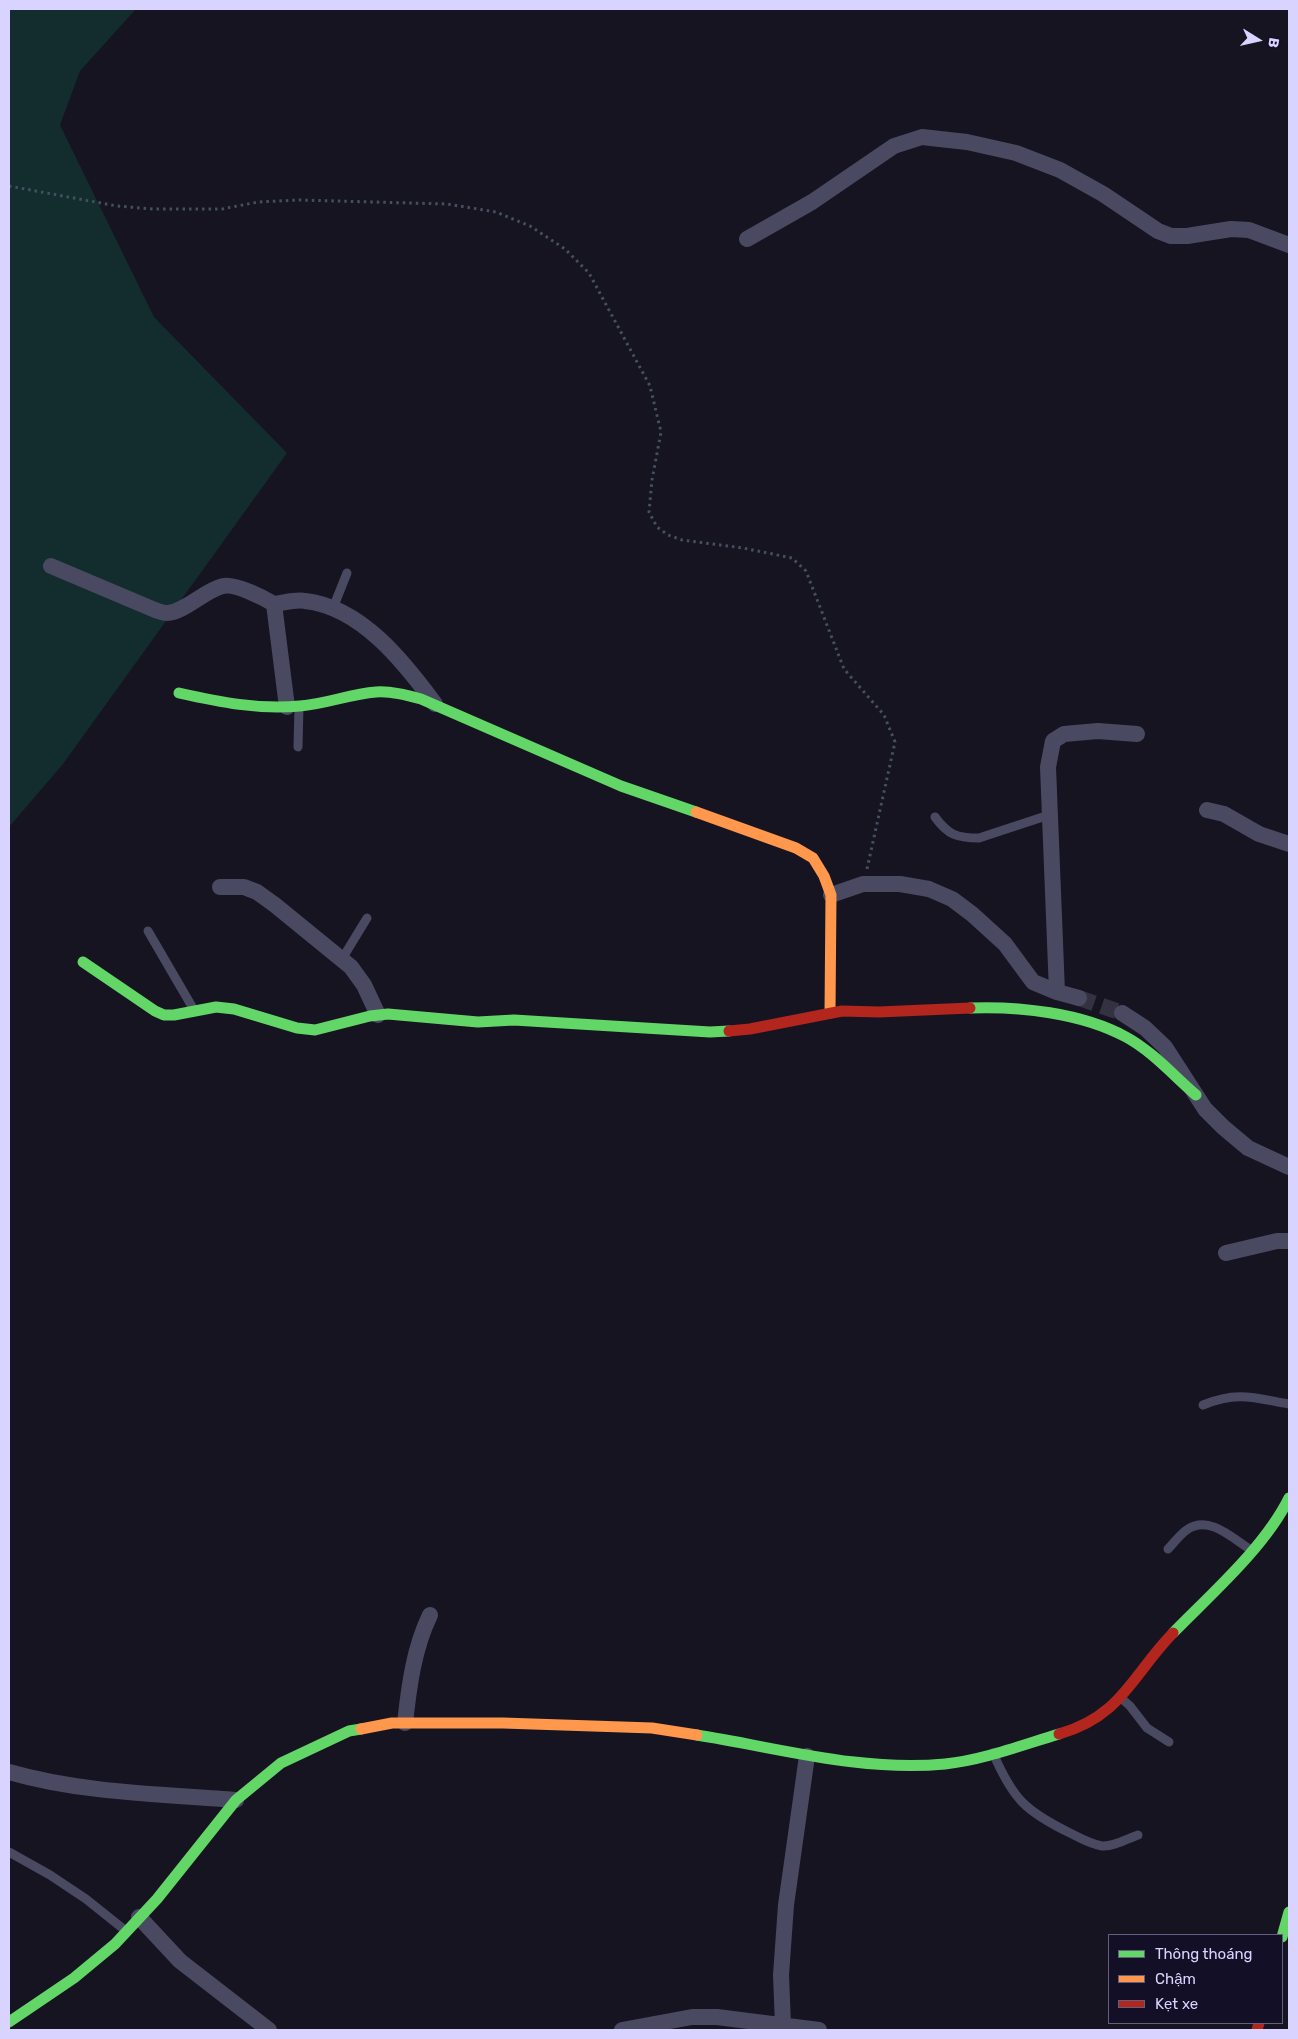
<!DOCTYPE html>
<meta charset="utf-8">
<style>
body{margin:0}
#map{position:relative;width:1298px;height:2039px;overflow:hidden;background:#161421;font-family:Rubik,sans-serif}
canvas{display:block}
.frame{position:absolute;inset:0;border:10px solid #d9d4ff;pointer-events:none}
.legend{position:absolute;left:1108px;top:1934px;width:175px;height:90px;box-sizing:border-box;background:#130f26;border:1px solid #625e7d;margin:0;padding:6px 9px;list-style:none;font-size:15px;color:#d9d4ff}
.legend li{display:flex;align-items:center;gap:10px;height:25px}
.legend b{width:25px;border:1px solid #625e7d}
.north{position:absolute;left:1233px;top:15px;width:50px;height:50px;-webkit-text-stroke:4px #130f26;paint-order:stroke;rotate:100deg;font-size:14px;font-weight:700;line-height:20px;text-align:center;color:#d9d4ff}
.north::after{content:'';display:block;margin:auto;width:18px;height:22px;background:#d9d4ff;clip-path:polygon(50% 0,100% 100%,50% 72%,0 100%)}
</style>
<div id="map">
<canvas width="1298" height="2039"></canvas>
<div class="frame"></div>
<ul class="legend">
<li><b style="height:6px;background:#63d668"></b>Thông thoáng</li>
<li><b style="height:6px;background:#ff974d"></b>Chậm</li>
<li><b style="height:6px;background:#b3261e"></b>Kẹt xe</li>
</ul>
<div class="north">B</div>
</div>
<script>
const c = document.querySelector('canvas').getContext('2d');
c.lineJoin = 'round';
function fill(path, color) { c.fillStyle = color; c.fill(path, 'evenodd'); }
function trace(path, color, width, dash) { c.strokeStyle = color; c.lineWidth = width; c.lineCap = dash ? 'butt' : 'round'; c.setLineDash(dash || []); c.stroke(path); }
fill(new Path2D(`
 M9,9H136L80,71L60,125L154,317L287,453L63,764L9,827Z`), '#132c2d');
trace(new Path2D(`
 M1079,998L1122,1013`), '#333142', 16, [16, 8]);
trace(new Path2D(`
 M9,186L117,206L153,209H222L258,202L299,200L447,204L496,212L530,226L565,249L589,273L650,386L661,432L652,480L649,512L657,527L668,535L682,540L743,548L792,558L806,571L844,669L884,715L895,742L867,869`), '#44505f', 3, [2.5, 4]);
trace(new Path2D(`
 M333,608L347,573
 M298,747L299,706
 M935,817C948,835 957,838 979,838L1049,815
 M148,931L194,1010
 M342,959L367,918
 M1203,1405C1238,1391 1254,1398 1289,1404
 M1168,1549C1174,1543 1180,1534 1188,1529C1210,1515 1233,1539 1251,1550
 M1121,1698L1130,1706L1147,1728L1169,1742
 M993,1753C1013,1799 1025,1811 1070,1833C1080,1838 1090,1844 1102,1846C1113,1847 1127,1839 1138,1835
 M9,1852L50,1875L86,1899L126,1931`), '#4a4962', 9);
trace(new Path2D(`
 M747,239L812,202L894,146L922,137L967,142L1016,153L1060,170L1103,194L1158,231L1171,236H1187L1231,229L1249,230L1289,245
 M51,566L155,610C158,611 163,613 167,613C185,612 205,590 223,586C235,583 264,598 274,604C284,603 295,599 305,601C361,607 404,662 435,704
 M274,604L287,707
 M1207,810L1224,814L1259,834L1289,844
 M220,887H244L257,892L275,905L351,967L364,985L378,1015
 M831,895L863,884H900L929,889L952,899L972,914L1005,944L1033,982L1057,992L1079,998
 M1057,992L1048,767L1053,741L1064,734L1098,731L1137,734
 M1122,1013L1145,1028L1165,1047L1205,1109L1223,1127L1248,1148L1289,1167
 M1226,1253L1277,1241H1289
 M405,1723C409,1686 414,1648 430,1615
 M9,1772C82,1793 160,1794 236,1800
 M139,1917L180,1961L269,2030
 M783,2025L781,1975L786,1905L807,1756
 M622,2030L692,2017H717L819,2030`), '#4a4962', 16);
trace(new Path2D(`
 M179,693C219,702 259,710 300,706C326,704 350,694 376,692C391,691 406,695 421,699L621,786L696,812
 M83,962L155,1011L164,1015H174L216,1007L234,1009L297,1028L315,1030L370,1016L388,1014L478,1022L514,1020L710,1032L729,1031
 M970,1008C1019,1006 1082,1013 1126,1037C1152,1051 1174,1076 1196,1095
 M1173,1633C1211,1594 1265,1547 1289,1498
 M697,1735C779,1748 861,1772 945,1764C983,1760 1022,1745 1059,1734
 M1282,1937L1289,1912
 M9,2022L74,1978L115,1944L157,1899L236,1800L281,1763L349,1731L361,1729`), '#63d668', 11);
trace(new Path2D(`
 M696,812L796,848L813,858L824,876L831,895L830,1013
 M361,1729L392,1723H503L652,1728L697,1735`), '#ff974d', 11);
trace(new Path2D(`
 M729,1031L750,1029L842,1011L879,1012L970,1008
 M1059,1734C1122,1716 1132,1675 1173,1633
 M1257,2030L1259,2023`), '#b3261e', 11);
</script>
